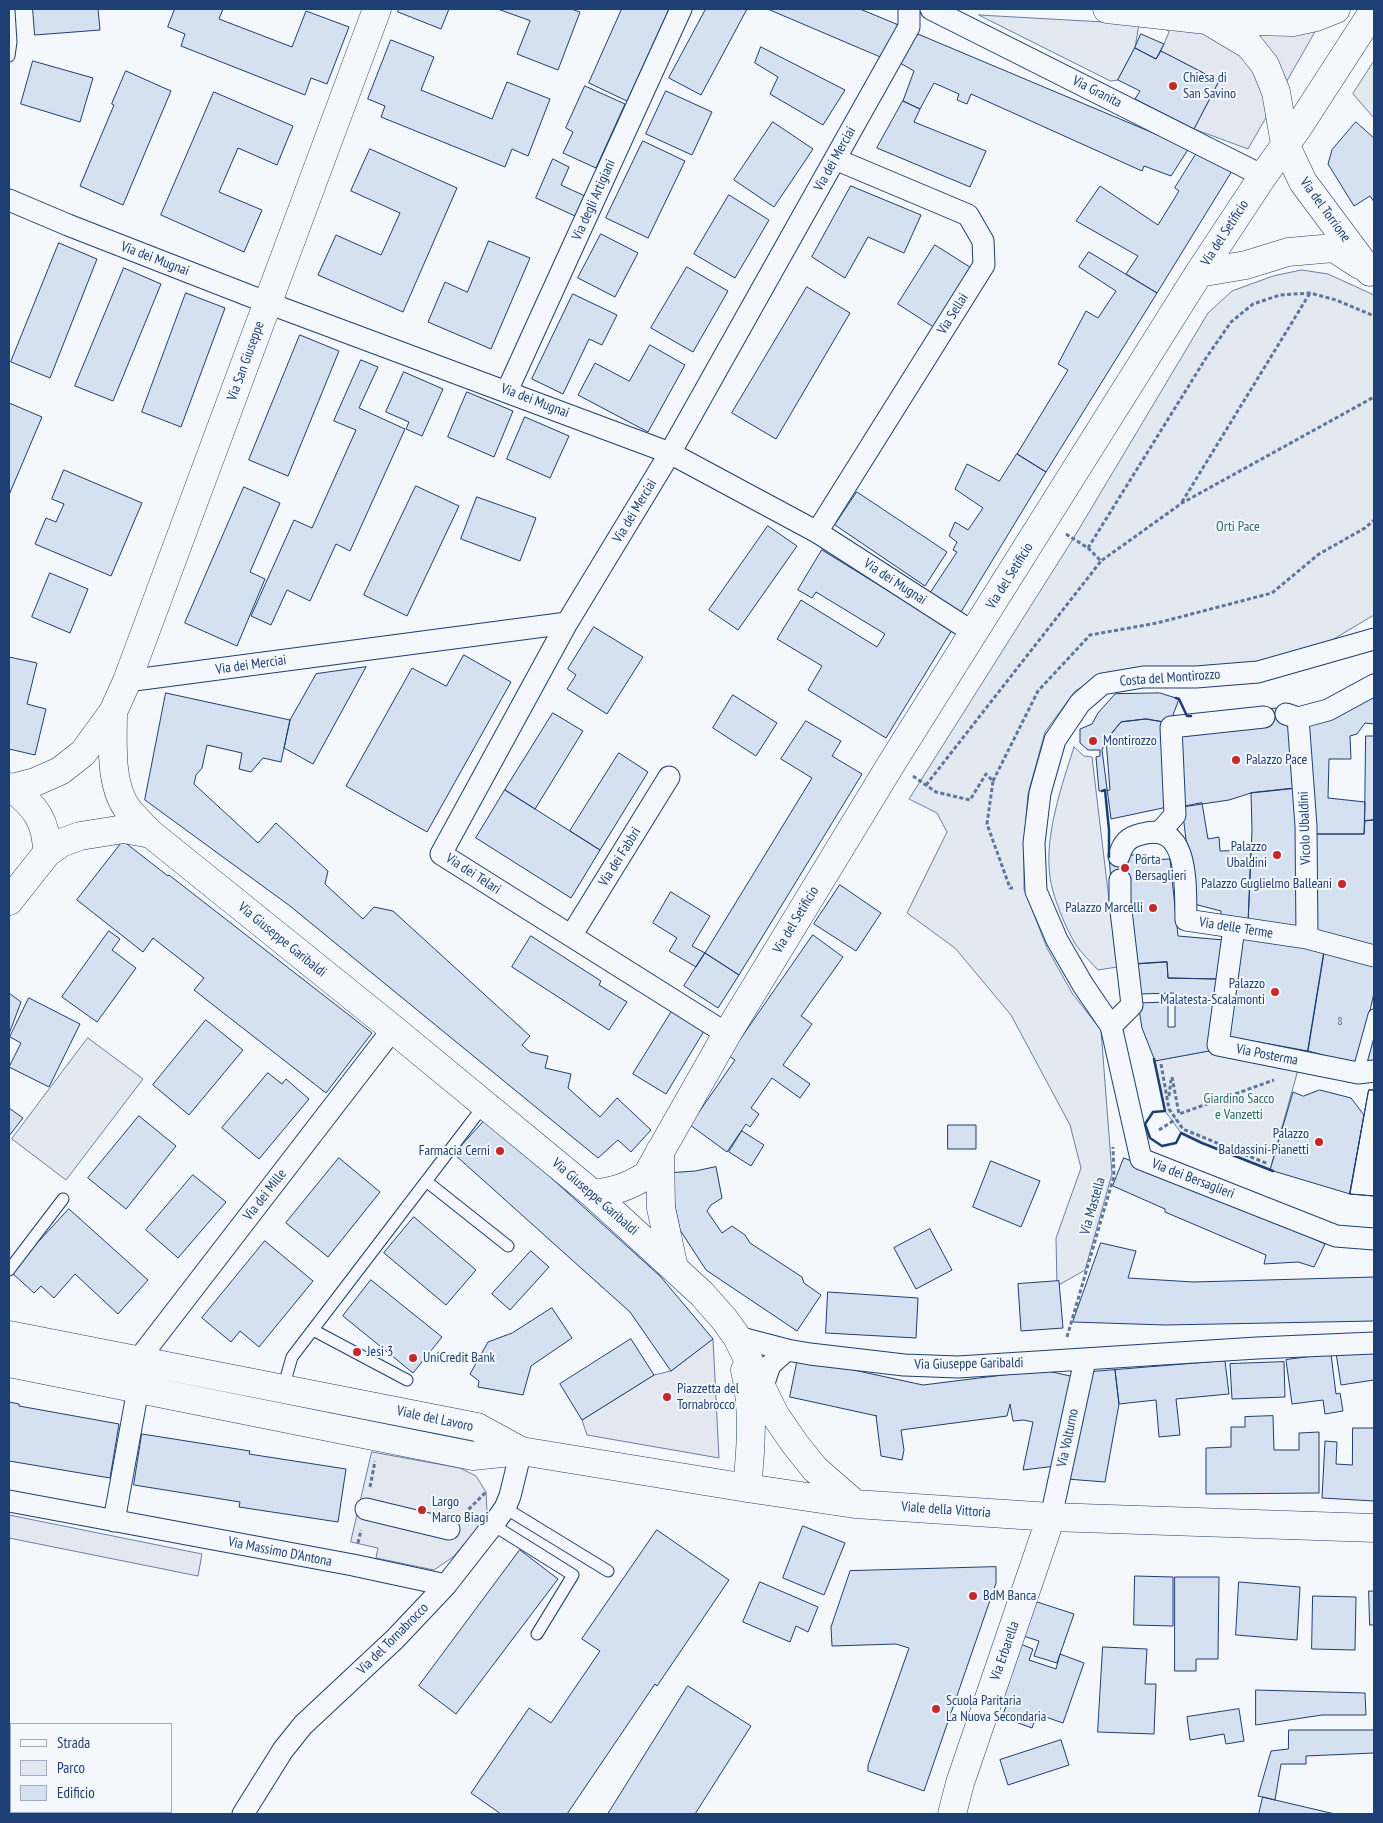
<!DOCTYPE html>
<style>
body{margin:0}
#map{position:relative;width:1383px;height:1823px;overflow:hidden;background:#f4f7fb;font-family:"PT Sans Narrow",sans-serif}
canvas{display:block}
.frame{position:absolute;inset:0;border:10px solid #1d3f73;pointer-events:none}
.legend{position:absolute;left:10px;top:1723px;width:162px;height:90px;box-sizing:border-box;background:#f4f7fb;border:1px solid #9eadc5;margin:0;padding:6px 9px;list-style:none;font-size:15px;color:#1d3f73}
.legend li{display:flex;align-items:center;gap:10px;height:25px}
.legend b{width:25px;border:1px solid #9eadc5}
</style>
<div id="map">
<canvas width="1383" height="1823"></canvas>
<div class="frame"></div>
<ul class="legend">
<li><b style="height:6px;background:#f4f7fb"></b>Strada</li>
<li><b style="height:14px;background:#e3e9f0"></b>Parco</li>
<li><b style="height:14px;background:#d5e0f0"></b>Edificio</li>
</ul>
</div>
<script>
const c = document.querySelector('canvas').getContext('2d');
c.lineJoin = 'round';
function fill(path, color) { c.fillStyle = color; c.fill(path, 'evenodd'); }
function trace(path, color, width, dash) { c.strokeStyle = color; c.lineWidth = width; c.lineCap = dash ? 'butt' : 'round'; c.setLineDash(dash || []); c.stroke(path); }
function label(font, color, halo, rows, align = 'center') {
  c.font = font + ' "PT Sans Narrow",sans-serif'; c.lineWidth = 4; c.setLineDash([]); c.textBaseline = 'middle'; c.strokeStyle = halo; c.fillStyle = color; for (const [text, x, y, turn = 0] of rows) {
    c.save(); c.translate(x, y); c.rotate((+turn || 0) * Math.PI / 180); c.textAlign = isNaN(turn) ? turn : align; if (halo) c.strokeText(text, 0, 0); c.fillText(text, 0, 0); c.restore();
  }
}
const green = new Path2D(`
 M979,15L1139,24L1135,48L1118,80L1111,81Z
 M1374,61V118L1353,94Z
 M1302,270L1328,274L1374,295V615L1332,640L1262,662L1101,675L1075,691L1045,732L1028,794L1024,841V889L1047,948L1072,993L1101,1030L1112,1174L1085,1270L1057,1286L1056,1238L1081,1168L1070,1125L1011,1015L955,948L907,913L947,832L937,813L909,799L1073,539L1208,313L1232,291L1273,276Z
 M1074,747L1084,756L1092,757L1117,967L1098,970C1091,962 1082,954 1076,945C1066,929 1052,895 1050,877C1044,836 1062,785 1074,747Z
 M88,1038L143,1079L66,1180L12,1139Z
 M1209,1051L1298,1070L1270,1170L1202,1143L1181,1133L1165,1111L1155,1061Z`);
fill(green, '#e3e9f0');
trace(green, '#687fa3', 1);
const parking = new Path2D(`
 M1137,9H1328L1248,149L1194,129L1219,81L1161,51L1169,32Z
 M713,1339L719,1458L587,1435L582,1420L654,1375L671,1371Z
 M372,1452L460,1468L476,1476L486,1492L487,1512L474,1533L453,1557L434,1570L376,1558L378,1548L351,1542Z
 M9,1515L202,1554L198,1576L9,1538Z`);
fill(parking, '#e3e8f0');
trace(parking, '#687fa3', 1);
const building = new Path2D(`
 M33,9H98L100,30L35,35Z
 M175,9H223L219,19L292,47L306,11L349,27L327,84L311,78L305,95L181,46L185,34L168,27Z
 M399,9H449L441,29L398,12Z
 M498,9H571L580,12L558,70L517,54L530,21Z
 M622,9H669L627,101L589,83Z
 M706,9H747L701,95L669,78Z
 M768,9H860L901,26L886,59Z
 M913,32L1189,148L1171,176L1144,166L1142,171L971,94L967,104L957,100L959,94L934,83L920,109L903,101L914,71L900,63Z
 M1141,34L1164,44L1156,59L1135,48Z
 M391,40L434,57L421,90L492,119L507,82L550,99L528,156L512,149L505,167L381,117L385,106L368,99Z
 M761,47L845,90L823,125L770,94L778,77L755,63Z
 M1135,48L1156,59L1161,51L1219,81L1194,129L1135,99L1140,91L1118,80Z
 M33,61L93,78L80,122L21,104Z
 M126,71L171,91L123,205L80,186L114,105L112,104Z
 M585,86L625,104L596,168L563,153L573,132L566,128Z
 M666,91L712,112L692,155L646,134Z
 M214,92L293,126L277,165L238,148L219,192L262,210L244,252L161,215Z
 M903,101L920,109L914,122L986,151L970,187L877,148Z
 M773,122L813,149L774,207L734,180Z
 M1356,122L1374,138V202L1370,196L1354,206L1328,164L1332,150Z
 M643,141L685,161L648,238L606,218Z
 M370,149L457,188L403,312L318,275L336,235L381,255L400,213L351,191Z
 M1198,151L1232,171L1157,293L1126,274L1138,256L1076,221L1100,186L1158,225L1179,191L1175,188Z
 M553,159L569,167L561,185L585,196L575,216L536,198Z
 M851,186L921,215L904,253L868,237L845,278L812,257Z
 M729,195L769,220L735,278L694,254Z
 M601,234L638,253L615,297L578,278Z
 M489,241L530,258L491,349L428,322L445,282L467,292Z
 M59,243L97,259L50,378L11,362Z
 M935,245L973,269L935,328L898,304Z
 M1089,252L1157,293L1046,472L1017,454L1068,370L1058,364L1086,311L1098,318L1116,291L1079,267Z
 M687,267L728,291L693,352L651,328Z
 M124,268L161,284L113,401L75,386Z
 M807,287L850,313L776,439L732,413Z
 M186,293L225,308L181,427L142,412Z
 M573,294L617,315L602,345L589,339L563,394L532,379Z
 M300,335L339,351L288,476L249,460Z
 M650,345L685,365L648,432L578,395L595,363L629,381Z
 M361,360L378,367L359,408L405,429L350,551L336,544L310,601L287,590L271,625L251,616L294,520L312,528L356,430L334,421Z
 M404,372L443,389L422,436L406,429L409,422L386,412Z
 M467,392L513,411L494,457L448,437Z
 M9,403L42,417L9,495Z
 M525,417L569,436L550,478L507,459Z
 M1017,454L1046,472L961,612L930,593L957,552L953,550L957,542L949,536L955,522L968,530L983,508L955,489L967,464L999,481Z
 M64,470L142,503L111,576L35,544L46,518L56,522L64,504L52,499Z
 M416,486L459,506L407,616L364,595Z
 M244,487L280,503L250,572L265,579L237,646L185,623Z
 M857,492L947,552L925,586L835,525Z
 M477,497L536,518L520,561L461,539Z
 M768,526L797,546L738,630L709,610Z
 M822,550L952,630L886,738L808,690L822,666L777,639L801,600L877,647L885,634L816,592L812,598L798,590Z
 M50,573L88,589L70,633L32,617Z
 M594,627L643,657L607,714L567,689L576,675L568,669Z
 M464,655L511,682L427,832L346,786L412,668L446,686Z
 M9,657L37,663L27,704L46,709L35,755L9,749Z
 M366,667L313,764L284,748L290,720L316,674Z
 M1374,691V724L1365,723L1357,734L1350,736L1351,759H1329L1328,798L1365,802L1364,834H1310L1302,724Z
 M166,693L290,720L281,762L263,758L251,772L239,769L242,753L207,745L202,768L196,775L194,784L258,843L276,823L328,871L325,884L363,919L374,907L393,911L530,1036L522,1045L530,1052L548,1056L545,1068L571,1074L568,1088L600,1117L617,1098L651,1130L631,1152L618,1140L598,1158L290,906L145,800Z
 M1160,693L1179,699L1170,723L1146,719L1121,722L1106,740L1110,790L1099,791L1096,757L1100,756V750H1088L1080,743V729L1092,724L1098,713L1115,694Z
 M733,695L777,723L756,756L713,728Z
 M1285,708L1298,788L1251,793L1229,800L1182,807L1177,731L1263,709Z
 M553,713L583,731L535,809L505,790Z
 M1146,719L1170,723L1172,806L1111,819L1102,750L1106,740L1121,722Z
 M806,721L841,741L832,756L862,774L739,975L705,953L812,778L781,759Z
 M1366,736H1374V820L1365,821Z
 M619,753L648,772L600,850L570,831Z
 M1298,788L1303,926L1248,924L1252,830L1251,793Z
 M505,790L600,850L571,898L476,838Z
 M1202,803L1208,839L1219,837L1220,851L1251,850L1248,924L1221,923V911L1194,904L1182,807Z
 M1374,820V952L1311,933L1310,834H1364L1365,821Z
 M123,841L168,876L169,875L372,1033L326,1093L194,990L204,978L153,938L143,952L77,900Z
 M1132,855H1146V860L1170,859L1178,936L1224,940L1218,979L1168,978L1167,962L1136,964L1129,879L1111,881L1109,857Z
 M840,885L881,913L856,951L814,924Z
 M671,892L710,916L692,946L705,953L696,967L669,951L677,938L653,923Z
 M109,931L120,939L112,950L136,968L97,1022L62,997Z
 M1241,932L1325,947L1308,1051L1225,1036Z
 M813,935L843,957L801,1016L812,1024L783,1065L810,1084L800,1098L772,1078L751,1108L759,1114L750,1127L746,1124L727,1152L690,1125L735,1060L729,1056Z
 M531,936L601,981L599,985L627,1002L609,1030L512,967Z
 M1325,947L1374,959V993L1358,1064L1308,1051Z
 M705,953L739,975L718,1008L684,986Z
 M1167,962L1168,978L1218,979L1209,1051L1155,1061L1142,1028L1138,1003L1168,1002V1027H1175V993L1138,994L1136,964Z
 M9,993L21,1002L9,1034Z
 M29,998L80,1024L49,1087L9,1067L21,1043L10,1037Z
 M672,1011L704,1031L666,1094L633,1074Z
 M206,1020L243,1050L189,1115L153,1085Z
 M1374,1021V1065L1364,1064Z
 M268,1073L282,1084L286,1079L309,1099L259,1159L222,1128Z
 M1320,1090L1351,1098L1364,1115L1350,1194L1270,1170L1293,1092L1303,1096Z
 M1369,1090H1374V1196L1350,1194Z
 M1369,1090H1374V1196L1350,1194Z
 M9,1108L23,1118L9,1136Z
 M139,1116L176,1146L126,1209L88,1178Z
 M486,1119L660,1276L713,1339L671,1371L630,1312L454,1154Z
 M948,1125H976V1149H948Z
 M742,1131L764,1145L751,1166L729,1152Z
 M339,1158L380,1192L328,1257L286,1223Z
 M1124,1158L1251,1210L1325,1244L1314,1267L1298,1262L1264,1264L1266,1255L1165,1212V1209L1113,1186Z
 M991,1161L1040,1181L1021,1227L973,1207Z
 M716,1167L722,1198L711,1205L707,1211L722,1233L732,1226L745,1235L750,1243L802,1277L804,1283L821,1295L797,1331L706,1270L680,1230L668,1173L695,1171Z
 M193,1175L226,1202L178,1258L146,1230Z
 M69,1209L148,1280L118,1314L75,1274L54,1298L41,1286L34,1293L11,1272Z
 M414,1217L476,1270L446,1305L384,1253Z
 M930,1229L952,1270L916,1289L894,1248Z
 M265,1241L313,1281L259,1347L240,1331L231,1342L202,1318Z
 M1101,1243L1136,1251L1128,1278L1194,1282L1374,1277V1321L1165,1325L1073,1322Z
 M531,1251L549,1267L510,1310L492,1294Z
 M371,1280L442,1337L413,1373L343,1316Z
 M1059,1281L1063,1328L1021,1331L1018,1284Z
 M828,1292L918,1298L916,1338L826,1333Z
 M552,1308L572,1338L531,1366L523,1395L478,1387L479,1381L470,1374L488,1342L512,1333Z
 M631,1339L654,1375L582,1420L560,1384Z
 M1374,1350V1380L1341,1385L1336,1353Z
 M1331,1354L1336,1394L1340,1393L1343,1411L1325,1414L1323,1400L1292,1404L1286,1360Z
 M798,1358L923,1385L1043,1370L1075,1377L1056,1466L1023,1470L1033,1422L1024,1420L1013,1421L1010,1404L1007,1416L901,1430L904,1450L902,1460L881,1456L876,1416H877L790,1397Z
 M1225,1361L1229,1394L1176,1399L1180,1435L1159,1437L1156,1400L1119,1404L1115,1370Z
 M1284,1362L1285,1397L1232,1399L1230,1364Z
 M1115,1370L1119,1404L1105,1482L1067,1479L1091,1372Z
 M9,1402L19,1404V1406L119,1424L110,1478L9,1461Z
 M1273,1416L1274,1450H1299V1433L1319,1432V1493L1206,1494V1448L1231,1447V1427H1245V1417Z
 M1353,1428H1374V1501L1322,1498L1325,1441L1337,1442L1336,1464L1352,1465Z
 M142,1434L250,1451L249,1454L346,1469L338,1522L239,1507L240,1502L134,1485Z
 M803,1526L845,1543L824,1595L783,1578Z
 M657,1530L729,1580L657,1686L655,1684L567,1814H501L471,1793L529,1708L551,1723L600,1651L582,1639Z
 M520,1550L558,1579L456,1714L419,1686Z
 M996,1567V1583L924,1791L868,1771V1765L909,1648L896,1644L832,1646L831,1627L850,1571Z
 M1135,1576L1173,1577V1626L1134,1625Z
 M1175,1577H1219L1218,1659H1196V1671H1175Z
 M760,1582L818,1607L808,1632L796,1626L790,1642L743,1622Z
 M1239,1582L1300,1587L1297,1640L1236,1635Z
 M1369,1591H1374V1625H1370Z
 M1313,1596L1356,1597L1355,1650L1312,1649Z
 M1028,1599L1074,1614L1057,1663L1034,1656L1039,1641L1017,1634Z
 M1018,1643L1033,1649L1029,1660L1056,1669L1060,1654L1084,1663L1063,1723L1037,1714L1032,1728L1002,1717L1007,1704L998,1700Z
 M1103,1647L1147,1649L1145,1684H1156L1154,1734L1098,1732Z
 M688,1686L751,1726L695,1814H608Z
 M1256,1690L1365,1693L1366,1715H1322L1256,1725Z
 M1239,1709L1244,1741L1226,1744L1224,1734L1190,1740L1187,1717Z
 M1289,1730H1374V1753L1306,1756V1764H1281L1275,1800L1258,1796L1271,1751L1288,1749Z
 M1061,1740L1069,1765L1008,1785L1000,1760Z
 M1263,1797L1275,1800L1335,1814H1259Z`);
fill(building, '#d5e0f0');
trace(building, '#1d3f73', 1);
const lane = new Path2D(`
 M9,11L11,42L9,56
 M1358,1073L1374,1015
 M426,1181L508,1246
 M9,1270L63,1199
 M313,1330L407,1380
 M283,1388L292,1357L485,1104
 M505,1508L608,1571
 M493,1525L573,1575L537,1634`);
const street = new Path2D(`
 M931,9L1263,176
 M9,200L68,225L268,303L670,453L817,532L974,633
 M507,391L681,9
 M817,532L984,265L983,241L968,215L835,159
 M567,623L441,854L727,1034
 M1374,639L1258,672L1196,677H1143L1102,684L1080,703L1055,740L1040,793L1034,843L1036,891L1057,940L1083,985L1111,1026L1141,1159L1336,1236L1374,1239
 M127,681L567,623L670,453L909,27V9
 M1286,714L1298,718L1328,710L1374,685
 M1298,718L1306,826L1307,938
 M1160,832L1175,815L1171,727L1264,717
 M1119,856C1123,843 1128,837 1142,834C1191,820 1185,891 1186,920L1307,938L1374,956
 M1234,928L1218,1045L1358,1073L1374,1071
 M571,936L669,777
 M1111,1026L1132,1005L1120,902V880
 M737,1337L787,1350L810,1354L904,1365L958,1367L1257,1348L1374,1343
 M138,1360L393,1029
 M762,1389L770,1365L787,1350
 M9,1501L353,1565L446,1585
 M366,1509L449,1529
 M1051,1517L1085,1360
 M114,1521L138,1389
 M243,1814L283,1750L303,1725L395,1639L446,1585L493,1525L505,1508L510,1496L521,1451`);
const secondary = new Path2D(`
 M1107,9L1207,20L1293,22L1316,17L1336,9
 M1207,20L1249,45L1265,65L1276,92L1285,144L1303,182L1370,272
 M1199,273L1246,265L1288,252L1334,248L1360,265
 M113,712C113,743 109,786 129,811C136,819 144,827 151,834L393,1029L593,1194L702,1294L724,1319L737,1337L775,1415L795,1444L815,1469L855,1504
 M9,787L12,788L35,782L60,771L83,753L113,712L127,681L377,9
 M12,788C36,807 47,822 47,853
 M9,901L47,853L61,843L80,836L124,829L151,834
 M660,1151L661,1208L674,1268
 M593,1194C615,1191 628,1187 647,1175L727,1034L893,761L1199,273L1263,176L1299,126L1374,10
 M9,1335L477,1427L521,1451
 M9,1363L473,1456L521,1451L747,1488L855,1504L1051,1517L1374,1528
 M745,1370C754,1409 751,1449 747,1488
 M952,1814L960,1783L1051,1517`);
trace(lane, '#1d3f73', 13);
trace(street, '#1d3f73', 23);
trace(secondary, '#1d3f73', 29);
trace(new Path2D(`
 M1182,502L1310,293
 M1066,534L1088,548L1101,561L1182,503L1374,397
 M1088,548L1206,358L1231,322L1253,304L1280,295L1310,293L1336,300L1374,316
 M913,776L936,792L970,800L986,774L993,781L987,824L1010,888H1013
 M993,781L1038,691L1090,635L1157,623L1272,593L1319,554L1365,528L1374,520
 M926,785L1101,561
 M1161,1064L1169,1109L1183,1129L1268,1164
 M1172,1077L1179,1114L1274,1080
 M1169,1096L1171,1080
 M1159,1130L1176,1119
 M1067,1337L1114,1176L1113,1147
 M370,1487L375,1461
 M464,1514L486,1492
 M358,1543L361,1530`), '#5e769c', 3, [4, 2.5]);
trace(lane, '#f4f7fb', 11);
trace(street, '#f4f7fb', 21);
trace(secondary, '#f4f7fb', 28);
trace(new Path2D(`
 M1176,698L1179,699L1187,716H1191
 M1102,791L1105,790L1109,830V857
 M1154,1059L1165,1111L1153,1112L1145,1124L1150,1138L1162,1146L1176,1143L1181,1133L1202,1143L1273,1171`), '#1d3f73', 2.5);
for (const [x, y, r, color] of [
 [1173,86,5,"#c62828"],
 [1093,741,5,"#c62828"],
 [1236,760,5,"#c62828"],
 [1277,855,5,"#c62828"],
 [1125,868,5,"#c62828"],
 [1342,884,5,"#c62828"],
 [1153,908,5,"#c62828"],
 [1275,992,5,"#c62828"],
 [1319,1142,5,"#c62828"],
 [500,1151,5,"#c62828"],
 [357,1352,5,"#c62828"],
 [413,1358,5,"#c62828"],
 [667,1397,5,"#c62828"],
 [422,1510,5,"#c62828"],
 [973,1596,5,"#c62828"],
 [936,1709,5,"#c62828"]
]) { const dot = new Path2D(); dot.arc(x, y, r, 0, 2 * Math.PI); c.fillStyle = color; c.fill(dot); trace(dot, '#f4f7fb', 2); }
label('11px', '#4b6792', null, [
 ["8",1340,1022]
]);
label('14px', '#1d3f73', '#f4f7fb', [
 ["Chiesa di",1183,78],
 ["San Savino",1183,94],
 ["Montirozzo",1103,741],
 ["Palazzo Pace",1246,760],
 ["Palazzo",1267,847,"right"],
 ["Ubaldini",1267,863,"right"],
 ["Porta",1135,860],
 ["Bersaglieri",1135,876],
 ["Palazzo Guglielmo Balleani",1332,884,"right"],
 ["Palazzo Marcelli",1143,908,"right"],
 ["Palazzo",1265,984,"right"],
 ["Malatesta-Scalamonti",1265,1000,"right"],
 ["Palazzo",1309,1134,"right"],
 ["Baldassini-Pianetti",1309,1150,"right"],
 ["Farmacia Cerni",490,1151,"right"],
 ["Jesi 3",367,1352],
 ["UniCredit Bank",423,1358],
 ["Piazzetta del",677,1389],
 ["Tornabrocco",677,1405],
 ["Largo",432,1502],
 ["Marco Biagi",432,1518],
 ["BdM Banca",983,1596],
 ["Scuola Paritaria",946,1701],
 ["La Nuova Secondaria",946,1717]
], 'left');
label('14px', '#1d3f73', '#f4f7fb', [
 ["Via Granita",1097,92,27],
 ["Via dei Merciai",835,159,-61],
 ["Via degli Artigiani",594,200,-66],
 ["Via del Torrione",1325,210,54],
 ["Via del Setificio",1225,233,-57],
 ["Via dei Mugnai",155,259,21],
 ["Via Sellai",953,314,-58],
 ["Via San Giuseppe",246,361,-70],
 ["Via dei Mugnai",535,401,21],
 ["Via dei Merciai",635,511,-59],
 ["Via del Setificio",1010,576,-58],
 ["Via dei Mugnai",895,582,33],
 ["Via dei Merciai",251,665,-8],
 ["Costa del Montirozzo",1170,678,-4],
 ["Vicolo Ubaldini",1305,828,-92],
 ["Via dei Fabbri",620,857,-58],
 ["Via dei Telari",473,874,33],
 ["Via del Setificio",796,920,-59],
 ["Via delle Terme",1236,928,9],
 ["Via Giuseppe Garibaldi",282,940,39],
 ["Via Posterma",1267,1055,11],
 ["Via dei Bersaglieri",1193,1179,21],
 ["Via dei Mille",265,1195,-52],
 ["Via Giuseppe Garibaldi",595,1197,41],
 ["Via Mastella",1093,1206,-74],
 ["Via Giuseppe Garibaldi",969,1364,-1],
 ["Viale del Lavoro",435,1419,12],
 ["Via Volturno",1068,1438,-78],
 ["Viale della Vittoria",946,1510,4],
 ["Via Massimo D'Antona",280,1552,11],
 ["Via del Tornabrocco",393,1639,-45],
 ["Via Erbarella",1005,1651,-71]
]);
label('14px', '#2c6c60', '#f4f7fb', [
 ["Orti Pace",1238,527],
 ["Giardino Sacco",1239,1099],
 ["e Vanzetti",1239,1115]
]);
</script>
